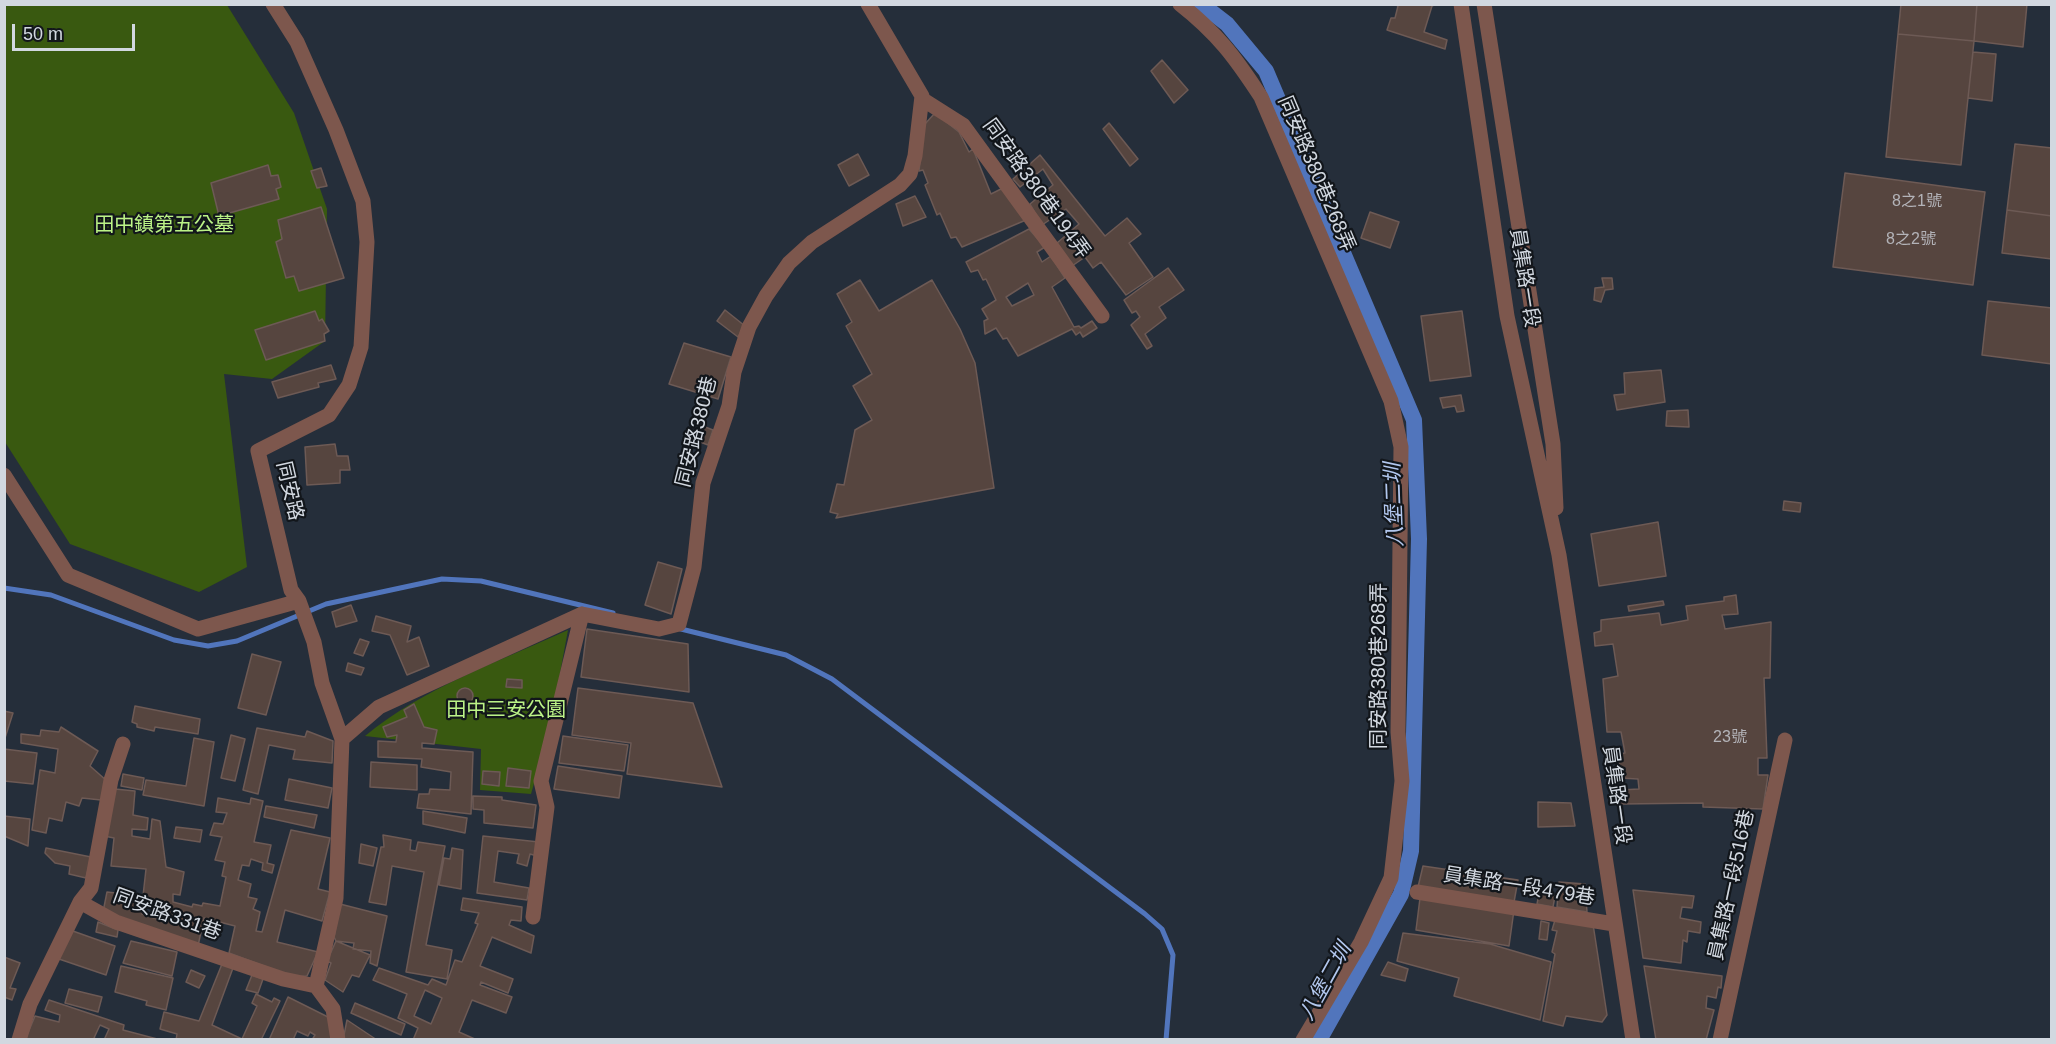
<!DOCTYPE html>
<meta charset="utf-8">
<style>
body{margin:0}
#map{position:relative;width:2056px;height:1044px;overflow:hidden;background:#252e3a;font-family:Helvetica,sans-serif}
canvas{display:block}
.frame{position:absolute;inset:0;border:6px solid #d2d8e0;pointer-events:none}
.scale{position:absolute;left:12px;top:24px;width:123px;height:27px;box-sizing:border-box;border:3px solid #d2d8e0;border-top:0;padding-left:8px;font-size:18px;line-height:21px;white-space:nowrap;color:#d2d8e0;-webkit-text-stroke:4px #12161b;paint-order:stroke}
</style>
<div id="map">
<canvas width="2056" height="1044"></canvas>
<div class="frame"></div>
<div class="scale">50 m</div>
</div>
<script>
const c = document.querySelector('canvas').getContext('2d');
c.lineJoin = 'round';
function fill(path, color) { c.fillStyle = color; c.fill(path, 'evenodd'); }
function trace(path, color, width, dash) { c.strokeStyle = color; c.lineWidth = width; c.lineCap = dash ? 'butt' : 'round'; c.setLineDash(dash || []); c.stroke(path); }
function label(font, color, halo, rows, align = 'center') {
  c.font = font + ' Helvetica,"Noto Sans TC",sans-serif'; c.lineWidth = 4.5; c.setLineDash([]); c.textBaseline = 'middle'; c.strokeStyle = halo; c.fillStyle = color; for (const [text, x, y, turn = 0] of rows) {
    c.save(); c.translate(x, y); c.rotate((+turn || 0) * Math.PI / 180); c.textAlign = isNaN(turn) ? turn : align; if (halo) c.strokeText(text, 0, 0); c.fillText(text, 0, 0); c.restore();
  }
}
fill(new Path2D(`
 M5,5H227L294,113L327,209L325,341L272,379L224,374L247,567L199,592L70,544L5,442Z
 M568,630L550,727L531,794L480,790L481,749L365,736C423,688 500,661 568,630Z`), '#395910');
trace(new Path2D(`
 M4,588L51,595L174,640L208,646L237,641L326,604L442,579L481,581L613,613
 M677,628L786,655L832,679L1145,914L1162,929L1173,955L1166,1040`), '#5175bc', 5);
trace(new Path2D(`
 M1201,4L1227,24L1266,71L1414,420L1419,539L1411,851L1401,894L1319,1040`), '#5175bc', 16);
const building = new Path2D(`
 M1394,4H1436L1432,6L1424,32L1447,40L1445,49L1387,30L1391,18H1395L1398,6Z
 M1901,4H1977L1974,41L1898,34Z
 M1977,4H2027L2023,47L1974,41Z
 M1898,34L1974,41L1961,165L1886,157Z
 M1973,52L1996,54L1992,101L1968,98Z
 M1162,60L1188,90L1174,103L1151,71Z
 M935,113L959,132L969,152L973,149L991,194L1003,188L1026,220L962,247L956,237L951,238L940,213L937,215L925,185L928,183L923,170L919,171L924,125Z
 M1109,123L1138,159L1130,166L1103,129Z
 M2015,144L2052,148V216L2007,210Z
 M858,154L869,175L849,186L838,165Z
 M1040,155L1105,236L1127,218L1141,234L1129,243L1153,277L1126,295L1101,262L1093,268L1085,257L1072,266L1057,243L1079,224L1066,209L1042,225L1030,204L1053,185L1043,169L1020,187L1013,179Z
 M268,165L271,176L278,175L281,187L276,189L279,199L219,216L211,183Z
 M321,168L327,186L317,188L311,171Z
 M1845,173L1985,192L1973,285L1833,267Z
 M915,196L926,217L903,226L896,204Z
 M321,207L344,278L299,291L294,276L286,278L276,242L282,239L278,220Z
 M2007,210L2052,216V259L2002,253Z
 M1370,212L1399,222L1390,248L1361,238Z
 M1029,229L1045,247L1037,252L1042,262L1051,256L1065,278L1052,287L1074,327L1079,326L1081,328L1092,321L1097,328L1083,337L1080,332L1076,335L1072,329L1018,356L1007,338L1003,339L996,328L985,334L984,321L988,319L982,309L996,300L986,279L983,280L978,270L971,272L966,262ZM1028,283L1034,295L1012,306L1006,297Z
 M1168,268L1184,290L1159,307L1166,318L1145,334L1152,346L1147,349L1131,325L1140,317L1136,311L1132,313L1124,300Z
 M1602,278H1612L1613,289L1605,290L1601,302L1594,300L1595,288L1604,287Z
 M860,280L879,311L932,280L960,329L975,363L994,488L836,518L838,514L830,512L837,484L844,485L855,430L872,420L853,386L872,374L846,326L852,322L837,294Z
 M1988,301L2052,308V364L1982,355Z
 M725,310L745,326L738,337L717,321Z
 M315,311L319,321L322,319L329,331L324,334L325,341L266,360L255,330Z
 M1462,311L1471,376L1430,381L1421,316Z
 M684,343L731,357L718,399L669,384Z
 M331,365L336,379L318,383L319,387L278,398L272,382Z
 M1661,370L1665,402L1617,410L1614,395L1625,394L1624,373Z
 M1461,395L1464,411L1457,412L1455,406L1443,408L1440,398Z
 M1688,410L1689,427L1666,426L1667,411Z
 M700,425L713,430L708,445L695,440Z
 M335,444L337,456H348L350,470H340V483L307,485L305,447Z
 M1784,501L1801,503L1800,512L1783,510Z
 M1658,522L1666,576L1599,586L1591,534Z
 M658,562L682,569L671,614L645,605Z
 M1736,595L1738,614L1722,615L1725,629L1771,622L1770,678H1764L1767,758H1758V775H1768L1763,809L1703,807V803L1620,804V790L1639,789L1638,779L1620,778L1619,754L1625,753L1621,732H1607L1603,679L1618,676L1613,644L1595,646L1594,633L1601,631V620L1659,613L1661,625L1688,620L1686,606L1724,601V597Z
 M1663,601L1664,605L1629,611L1628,606Z
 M351,605L357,621L336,627L332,612Z
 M376,616L411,626L407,642L419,637L429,666L407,675L390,635L372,631Z
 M587,629L688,644L689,692L581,677Z
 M360,639L369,642L363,656L354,653Z
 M252,654L281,662L266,715L238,708Z
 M348,663L364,668L361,675L346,671Z
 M507,679L522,680V688L506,687Z
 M457 696a8 8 0 1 1 16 0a8 8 0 1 1-16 0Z
 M578,688L693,703L722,787L627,774L631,743L572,735Z
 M414,704L424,727L437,730L434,744L422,743V748L473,752L471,814L417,808L419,794H429L430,789L450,790L451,772L421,767L422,759L378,757V741L396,742L397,735L387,737L383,727L407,717L404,710Z
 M135,706L200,719L198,734L155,727L154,731L137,727V724L132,722Z
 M4,711L13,713L5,738L4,737Z
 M61,727L98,751L90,766L107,781L101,800L82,798L79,806L66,802L62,821L49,818L46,833L32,830L40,770L55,773L58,749L21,743V734L40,736L41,730L59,732Z
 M257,728L305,737L307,731L333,741L332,763L293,759L295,750L269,745L258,794L243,790Z
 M231,735L245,739L235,781L221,778Z
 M563,736L628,745L624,771L559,763Z
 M194,738L214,742L204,806L143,795L146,780L186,786Z
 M4,749L37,753L33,784L4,781Z
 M371,762L417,765V790L370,787Z
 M558,766L622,776L619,798L554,789Z
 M508,768L531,771L529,788L506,786Z
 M483,771L500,772L499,786L482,784Z
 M123,774L144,778L142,790L121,786Z
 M289,779L332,788L328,808L285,800Z
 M115,789L135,791L133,815L148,818L147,830L132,829V836L150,839L152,819L160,821L166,867L184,872L180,895L173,894V902L192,907L193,904L202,906L203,903L220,906L226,877L222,876L225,862L215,860L222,837L210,835L214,823L223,824L227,813L216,812L218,798L250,804L251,798L263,801L254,842L271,845L267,863L274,865L272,873L262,870L263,863L251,859L249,866L242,865L238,880L251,884L248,897L257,899L253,909L260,912L256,931L262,932L291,830L330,838L318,889L330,892L322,921L285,910L277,942L318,952L307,976L293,977L229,953L235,926L204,918L198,946L103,912L107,892L143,896L146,869L111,866L114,838L104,836ZM143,906L161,908L157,919L142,914Z
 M473,796L502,797V800L536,805L533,828L484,823V810L473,809Z
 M1538,802L1571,803L1575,826L1538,827Z
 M266,806L317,815L314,828L264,817Z
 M423,811L467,818L465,833L423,824Z
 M4,816L30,819L28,846L4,836Z
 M176,827L202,830L200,842L174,838Z
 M383,835L411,840L410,850L416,851L418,842L445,846L426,945L452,950L447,979L406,972L424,872L392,866L386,905L369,902L381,847H384Z
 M483,836L539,842L537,856L530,854L527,866L517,863L519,854L498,851L494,882L529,888L527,900L477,893Z
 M361,844L377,848L373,866L359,863Z
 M46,848L91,857L86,878L69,874L70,866L55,863L45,853Z
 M452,848L463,850L461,889L439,885L444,858L450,859Z
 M1423,866L1518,880L1514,902L1418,887Z
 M1559,882L1585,884L1587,912L1557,907Z
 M1633,890L1694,896L1692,908L1682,907L1680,918L1701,922L1700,933L1688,931L1687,942L1683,940L1681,963L1643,958Z
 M1539,894L1555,896L1553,907L1537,904Z
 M463,898L522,907L521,921L511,920L509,925L534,936L531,953L492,937L480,966L513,979L508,993L481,982L480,985L512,997L506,1013L472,1000L459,1032L477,1040H413L418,1028L398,1018L407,994L373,980L379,968L428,985L432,979L446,985L455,960L462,962L478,924L475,923L479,913L461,910ZM425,990L442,998L431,1024L414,1016Z
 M1420,898L1514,910L1509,946L1416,930Z
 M340,904L387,916L377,966L370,963L371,951L353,949L354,943L336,941L334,937Z
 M1555,920L1593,924L1607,1015L1602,1022L1566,1016L1563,1026L1543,1021L1555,954L1552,952L1557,931L1552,930Z
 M1541,921L1549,923L1547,940L1539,939Z
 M98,922L118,930L117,937L96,932Z
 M70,930L115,946L106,975L59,959Z
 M1403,933L1490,944L1551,962L1540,1020L1454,996L1459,978L1397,961Z
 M131,941L177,952L172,976L123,963Z
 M336,941L370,955L359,977L352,975L343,992L325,980L331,963L327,961Z
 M4,957L20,963L10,988L16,989L12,1000L4,997Z
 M1388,962L1408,969L1405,981L1381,975Z
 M222,964L233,968L212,1025L242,1039L257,1006L252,1003L256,994L272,1002L274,998L280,1001L261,1040H176L177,1034L160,1029L164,1012L199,1021Z
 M121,966L173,978L166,1010L146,1005L147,1001L115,992Z
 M1644,966L1722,976L1721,988L1718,987L1716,998L1707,996L1706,1008L1714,1010L1706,1040H1656Z
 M191,970L205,976L199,988L186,982Z
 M252,975L263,979L258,993L246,990Z
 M69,989L102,997L98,1012L65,1003Z
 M288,997L332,1019L331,1040H312L315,1035L310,1032L308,1036L297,1031L293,1040H269Z
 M49,1000L124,1025L123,1030L161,1040H104L109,1029L100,1025L94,1038L98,1040H25L35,1016L59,1022L60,1015L45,1010Z
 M355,1003L405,1024L401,1035L351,1013Z
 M347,1020L377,1040H343Z`);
fill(building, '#56453f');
trace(building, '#6d5a55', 1.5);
trace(new Path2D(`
 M273,4L297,42L336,130L363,201L367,242L361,347L349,385L329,415L258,451L291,590L299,601L314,642L322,683L342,739L336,898L316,986L333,1009L338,1040
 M1180,4C1217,33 1235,57 1261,97L1391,401L1401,447L1398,732L1402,781L1391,878L1361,942L1303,1040
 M1461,4L1507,316L1559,555L1633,1040
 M1484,4L1553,444L1556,508
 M922,99L963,125L1102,316
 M4,475L68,575L198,629L299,601
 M342,739L379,707L582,614L659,629L679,624L694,567L703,483L729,406L734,372L749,327L766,296L789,263L812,242L900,185L910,174L915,156L922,96L868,4
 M1417,892L1614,924
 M80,902L91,888L111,780L123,744
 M533,917L547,807L541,781L582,614
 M19,1040L30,1004L80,902L116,922L283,979L316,986
 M1720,1040L1785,740`), '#7d574d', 15);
label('16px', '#b3b3b8', null, [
 ["8之1號",1917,202],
 ["8之2號",1911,240],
 ["23號",1730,738]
]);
label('20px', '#d2d8e0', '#12161b', [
 ["同安路380巷268弄",1316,174,67],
 ["同安路380巷194弄",1036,189,54],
 ["員集路一段",1524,278,81],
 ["同安路380巷",697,432,-76],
 ["同安路",289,491,77],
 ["同安路380巷268弄",1379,666,-90],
 ["員集路一段",1616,795,82],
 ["員集路一段516巷",1732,885,-78],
 ["員集路一段479巷",1519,887,9],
 ["同安路331巷",167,915,20]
]);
label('20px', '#bcf387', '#12161b', [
 ["田中鎮第五公墓",164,225],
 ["田中三安公園",506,710]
]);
label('italic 21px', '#b2c7ee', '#12161b', [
 ["八堡二圳",1395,505,-92],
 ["八堡二圳",1326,982,-61]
]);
</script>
